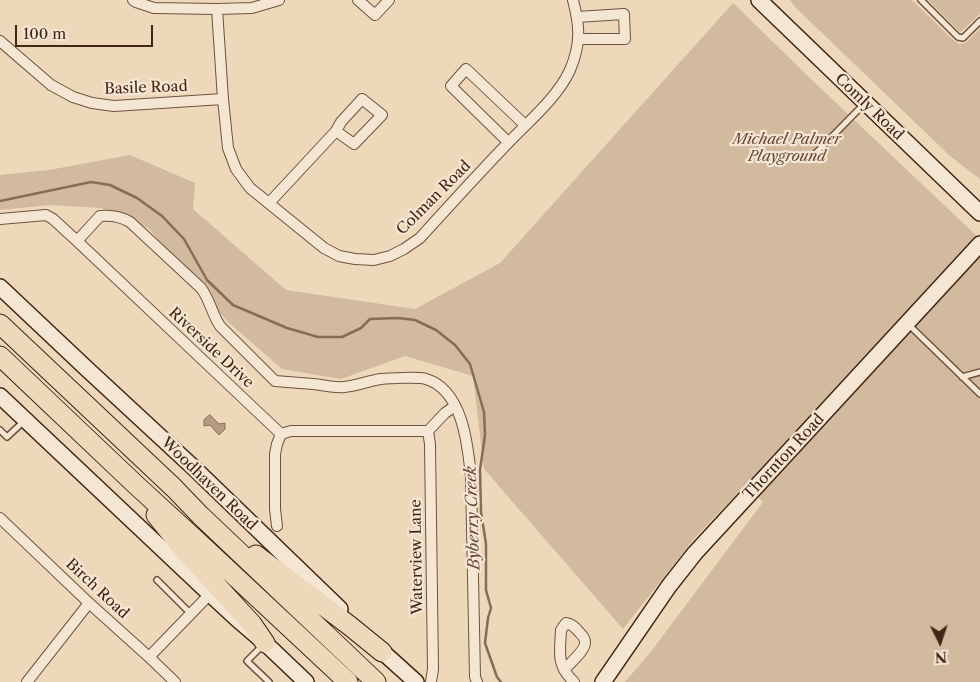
<!DOCTYPE html>
<style>
body{margin:0}
#map{position:relative;width:980px;height:682px;overflow:hidden;background:#eed8ba;font-family:"Libre Caslon Text",serif}
canvas{display:block}
.north{position:absolute;left:915px;top:617px;width:50px;height:50px;-webkit-text-stroke:4px #f4e6d2;paint-order:stroke;rotate:176deg;font-size:14px;font-weight:700;line-height:20px;text-align:center;color:#432515}
.north::after{content:'';display:block;margin:auto;width:18px;height:22px;background:#432515;clip-path:polygon(50% 0,100% 100%,50% 72%,0 100%)}
.scale{position:absolute;left:15px;top:25px;width:138px;height:22px;box-sizing:border-box;border:2px solid #432515;border-top:0;padding-left:6px;font-size:15px;line-height:18px;white-space:nowrap;color:#432515;-webkit-text-stroke:4px #f4e6d2;paint-order:stroke}
</style>
<div id="map">
<canvas width="980" height="682"></canvas>
<div class="north">N</div>
<div class="scale">100 m</div>
</div>
<script>
const c = document.querySelector('canvas').getContext('2d');
c.lineJoin = 'round';
function fill(path, color) { c.fillStyle = color; c.fill(path, 'evenodd'); }
function trace(path, color, width, dash) { c.strokeStyle = color; c.lineWidth = width; c.lineCap = dash ? 'butt' : 'round'; c.setLineDash(dash || []); c.stroke(path); }
function label(font, color, halo, rows, align = 'center') {
  c.font = font + ' "Libre Caslon Text",serif'; c.lineWidth = 4.5; c.setLineDash([]); c.textBaseline = 'middle'; c.strokeStyle = halo; c.fillStyle = color; for (const [text, x, y, turn = 0] of rows) {
    c.save(); c.translate(x, y); c.rotate((+turn || 0) * Math.PI / 180); c.textAlign = isNaN(turn) ? turn : align; if (halo) c.strokeText(text, 0, 0); c.fillText(text, 0, 0); c.restore();
  }
}
fill(new Path2D(`
 M790,0H912L952,39L959,44L965,43L980,29V179L950,156L795,7Z
 M928,0H980V14L962,31L960,32Z
 M733,3L813,81L980,239V682H625L653,649L763,502L745,485L694,539L623,629L484,469L473,376L405,356L341,379L282,369L227,321L148,228L101,208L50,205L0,210V175L49,170L130,155L195,183L193,209L286,290L415,309L500,263Z`), '#d1ba9e');
const water = new Path2D(`
 M210,415L219,424L225,423V429L219,435L210,425L204,426V420Z`);
fill(water, '#b49b82');
trace(water, '#876c56', 1);
trace(new Path2D(`
 M0,201L91,182L110,185L137,198L162,216L184,239L207,280L233,305L287,328L318,337H342L361,328L370,319L398,318L415,320L436,330L455,345L470,364L484,412L485,435L480,470L481,512L486,544V590L491,608L488,618L485,643L497,677L501,682`), '#876c56', 2.5);
const lane = new Path2D(`
 M921,0L958,37L963,38L980,21
 M812,157L865,103
 M908,324L980,394
 M962,377L980,372
 M0,430L7,437L23,422
 M157,580L190,613
 M263,645L247,661L269,682`);
const street = new Path2D(`
 M133,0L136,2L154,8L217,9L252,8L279,0
 M358,0L375,15L389,0
 M217,9L223,99L228,148L236,169L250,188L324,248L339,256L355,259L374,260L390,256L404,249L420,238C449,206 478,174 508,143C528,122 558,97 570,70C581,44 580,27 573,0
 M577,17L624,14L625,39H579
 M0,41L51,85L73,97L92,103L114,106L223,99
 M362,99L382,115L354,144L336,131L341,122Z
 M508,142L451,86L466,69L525,125
 M269,203L336,131
 M0,219L46,215L53,219L77,241L281,434L291,431H428
 M77,241L100,216C111,215 120,216 130,222L201,288C210,300 212,314 220,326L275,381C288,382 301,383 313,384C324,385 333,388 344,387C356,386 368,381 381,379C389,378 420,377 426,379C463,390 468,446 471,477L475,677L477,682
 M428,431L430,444L433,669L431,682
 M428,431L445,413L455,406
 M0,518L89,603L149,657L175,682
 M277,526L275,509V454L277,444L281,434
 M149,657L210,594
 M564,670C569,664 586,650 585,642C585,637 582,635 579,632C575,627 572,624 566,623L561,630C560,653 556,665 574,682
 M27,682L89,603`);
const secondary = new Path2D(`
 M759,0L980,213
 M0,287L87,369L194,468L340,609
 M0,396L210,594L237,619L265,643L306,682
 M375,645L416,682
 M603,682L669,586L695,553L980,244`);
const highway = new Path2D(`
 M0,324L174,488L200,515L376,682
 M0,356L136,485L195,539L348,682
 M156,515L185,551L252,624L265,643
 M256,555L350,626L382,652`);
trace(lane, '#6e523e', 8);
trace(street, '#6e523e', 12);
trace(secondary, '#432515', 18);
trace(highway, '#432515', 21);
trace(lane, '#f4e6d2', 5);
trace(street, '#f4e6d2', 10);
trace(secondary, '#f4e6d2', 15);
trace(highway, '#eed8ba', 19);
label('15px', '#432515', '#f4e6d2', [
 ["Basile Road",146,88,-2],
 ["Comly Road",869,107,44],
 ["Colman Road",434,198,-45],
 ["Riverside Drive",211,348,43],
 ["Thornton Road",784,457,-47],
 ["Woodhaven Road",209,484,44],
 ["Waterview Lane",417,557,-91],
 ["Birch Road",97,589,43]
]);
label('italic 15px', '#664a37', '#f4e6d2', [
 ["Michael Palmer",787,140],
 ["Playground",787,157]
]);
label('italic 16px', '#654836', '#f4e6d2', [
 ["Byberry Creek",473,518,-92]
]);
</script>
